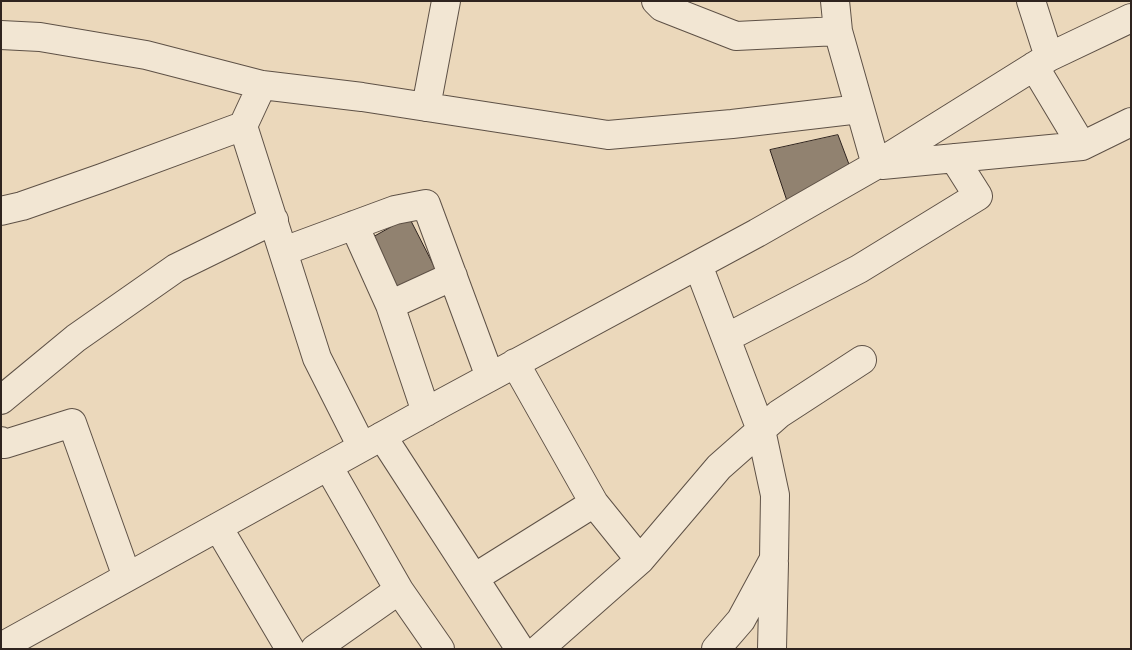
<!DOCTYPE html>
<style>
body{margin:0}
#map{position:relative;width:1132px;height:650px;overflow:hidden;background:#ebd8bb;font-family:"IM FELL DW Pica",serif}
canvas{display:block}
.frame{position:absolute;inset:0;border:2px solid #2f241f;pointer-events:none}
</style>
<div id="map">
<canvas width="1132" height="650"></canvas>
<div class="frame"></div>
</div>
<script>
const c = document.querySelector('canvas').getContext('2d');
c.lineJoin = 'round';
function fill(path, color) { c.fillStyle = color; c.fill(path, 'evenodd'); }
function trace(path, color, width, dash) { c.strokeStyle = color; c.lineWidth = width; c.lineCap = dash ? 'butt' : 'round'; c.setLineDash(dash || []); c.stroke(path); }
const building = new Path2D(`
 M838,135L850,167L788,204L770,150Z
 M410,219L437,272L401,295L371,238L398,223Z`);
fill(building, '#918270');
trace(building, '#2f241f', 1);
const minor = new Path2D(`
 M656,1L662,7L736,36L838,31
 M835,1L838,31L876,165
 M1031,1L1049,57
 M1,35L40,37L146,55L262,85L362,97L608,135L732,124L860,109
 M1034,66L1082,146
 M262,85L243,126L317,358L362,447
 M426,107L446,1
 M882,165L1082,146L1131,122
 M1,211L22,206L102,178L243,126
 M354,225L390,305L426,412
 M284,251L395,210L426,204L490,377
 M698,265L761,430L775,495L774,559L741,620L716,649
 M390,305L453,276
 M726,338L859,269L978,196L954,158
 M515,363L594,503L640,560
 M1,400L76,338L176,268L274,220
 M382,436L520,649
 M1,441L5,444L72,423L127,577
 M328,466L399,590L440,649
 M218,527L290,649
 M474,578L594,503
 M1,647L442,403L757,233L876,165L1049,57L1131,18
 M315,649L399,590
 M539,649L640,560L719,467L779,414L862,360
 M772,649L774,563`);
trace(minor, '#5e5146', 30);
trace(minor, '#f2e6d3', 28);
</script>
